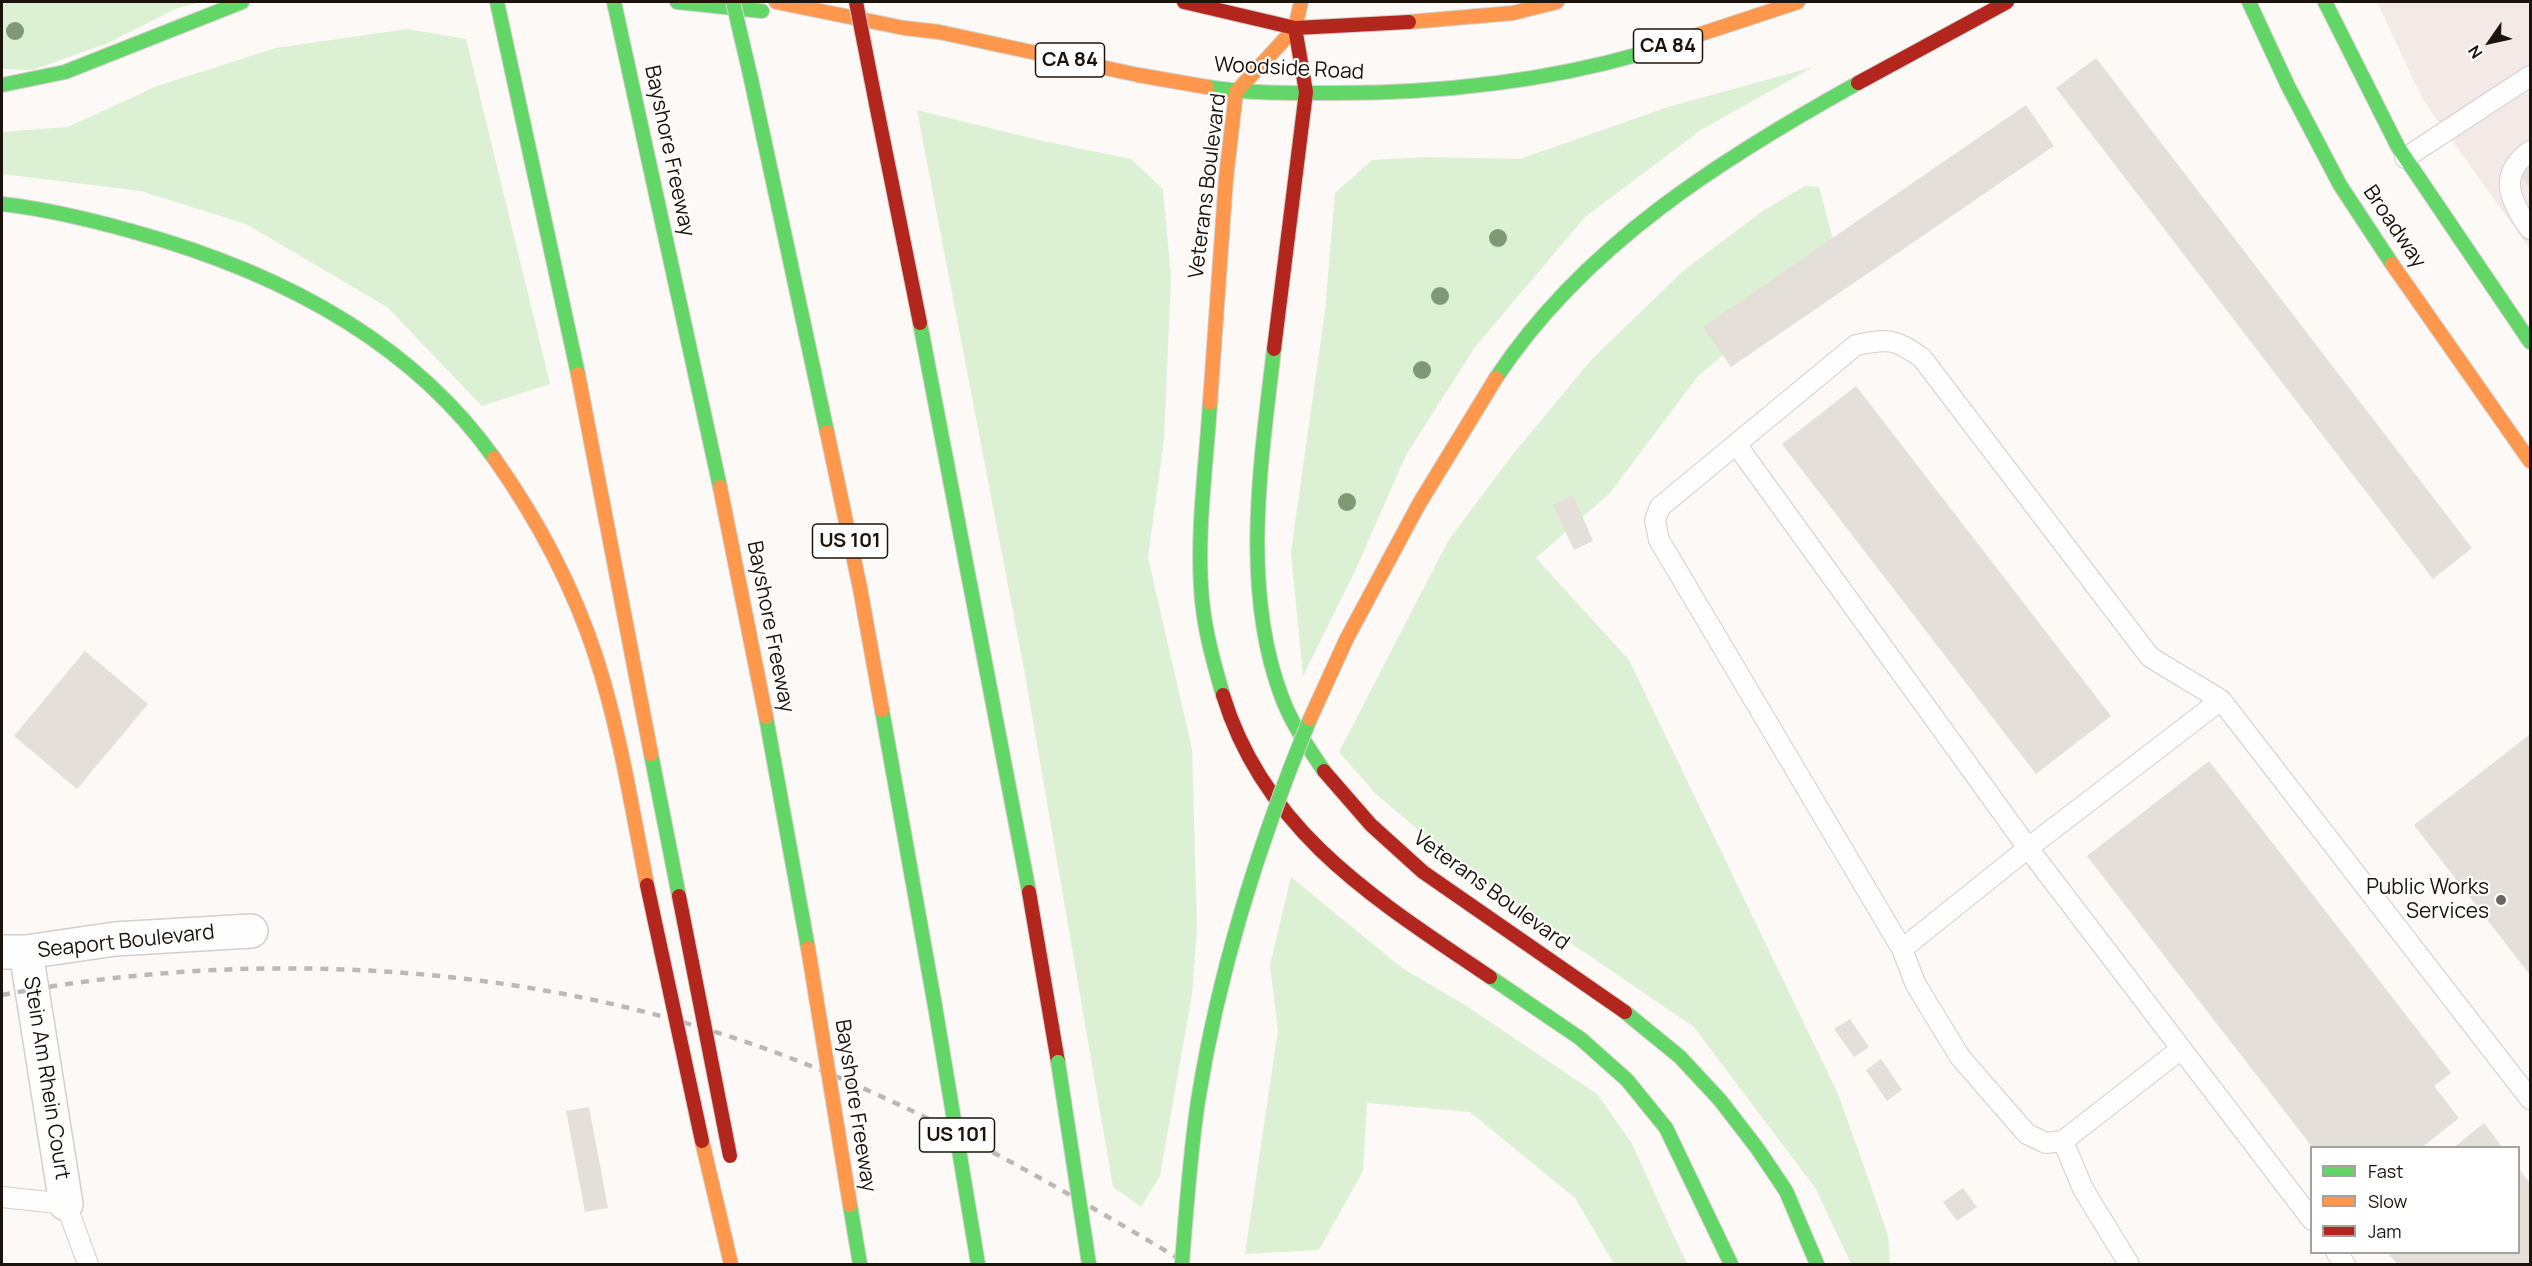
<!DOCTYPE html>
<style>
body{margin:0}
#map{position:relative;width:2532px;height:1266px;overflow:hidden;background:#fcf9f7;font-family:Manrope,sans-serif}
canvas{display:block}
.frame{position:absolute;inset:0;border:3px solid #1c130c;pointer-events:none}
.legend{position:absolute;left:2310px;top:1146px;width:210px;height:108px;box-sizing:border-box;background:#fff;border:2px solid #a4a19e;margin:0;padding:8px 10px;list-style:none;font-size:18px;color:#1c130c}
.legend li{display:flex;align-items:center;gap:12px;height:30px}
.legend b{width:30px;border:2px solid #a4a19e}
.north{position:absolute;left:2460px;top:12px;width:60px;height:60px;-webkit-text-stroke:4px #fff;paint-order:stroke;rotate:236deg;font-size:16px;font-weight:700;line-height:24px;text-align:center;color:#1c130c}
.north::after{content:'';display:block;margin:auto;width:21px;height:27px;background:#1c130c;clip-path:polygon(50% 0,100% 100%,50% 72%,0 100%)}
</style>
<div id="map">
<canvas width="2532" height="1266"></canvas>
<div class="frame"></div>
<ul class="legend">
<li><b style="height:8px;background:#63d668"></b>Fast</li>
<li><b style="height:8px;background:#ff974d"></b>Slow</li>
<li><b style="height:8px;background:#b3261e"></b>Jam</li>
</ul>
<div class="north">N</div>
</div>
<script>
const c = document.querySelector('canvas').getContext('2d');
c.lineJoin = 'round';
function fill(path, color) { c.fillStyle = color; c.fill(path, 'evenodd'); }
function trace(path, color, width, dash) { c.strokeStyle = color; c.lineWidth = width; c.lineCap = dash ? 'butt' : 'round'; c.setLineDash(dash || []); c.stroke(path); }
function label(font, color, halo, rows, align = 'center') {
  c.font = font + ' Manrope,sans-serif'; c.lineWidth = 4.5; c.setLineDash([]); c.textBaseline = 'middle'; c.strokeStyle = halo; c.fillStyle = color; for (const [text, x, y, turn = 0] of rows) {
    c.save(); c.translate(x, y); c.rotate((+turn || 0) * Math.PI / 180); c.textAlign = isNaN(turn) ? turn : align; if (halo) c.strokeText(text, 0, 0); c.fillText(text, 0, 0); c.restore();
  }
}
fill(new Path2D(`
 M2377,2H2530V249L2423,100Z`), '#f3e9e6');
fill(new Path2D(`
 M2,2H200L175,9L108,43L33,70L2,69Z
 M407,29L466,39L550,384L482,406L387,307L246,224L141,191L2,174V132L68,127L157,86L276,48Z
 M1813,67L1701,130L1585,217L1475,347L1406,455L1355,571L1303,676L1291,552L1325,311L1335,193L1372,160L1429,157L1520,159L1668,107Z
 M917,110L1038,140L1131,159L1163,189L1171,277L1164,439L1148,558L1192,749L1197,929L1192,994L1160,1176L1141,1207L1113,1187L1025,674Z
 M1805,186L1819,187L1838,258L1698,376L1610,493L1536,558L1629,660L1839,1096L1888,1235L1890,1264H1851L1816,1189L1694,1027L1474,877L1377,795L1339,752L1448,541L1510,458L1591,360L1683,271L1764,210Z
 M1291,877L1402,968L1465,1005L1597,1094L1631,1142L1687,1264H1614L1575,1198L1470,1112L1367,1103L1363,1171L1319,1250L1245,1254L1278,1030L1270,965Z`), '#dcf0d3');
fill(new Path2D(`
 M2096,58L2472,548L2433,579L2056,88Z
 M2026,105L2054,146L1731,367L1703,327Z
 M2530,162V188L2518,171Z
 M1856,386L2111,716L2036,774L1782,444Z
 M1573,495L1593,541L1574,550L1553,505Z
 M85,651L148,704L77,789L14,736Z
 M2530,734V975L2414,825Z
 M2209,761L2451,1073L2434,1086L2459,1118L2421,1148H2313L2087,856Z
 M1850,1019L1869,1047L1854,1057L1834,1029Z
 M1881,1059L1902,1090L1887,1101L1866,1070Z
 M589,1107L608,1208L585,1212L566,1111Z
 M2484,1123L2503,1148H2453Z
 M2518,1168L2530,1183V1264H2397L2387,1252H2518Z
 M1963,1188L1977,1207L1957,1221L1943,1202Z`), '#e5dfda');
const lane = new Path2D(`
 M2530,151C2497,175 2510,201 2530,229
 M2405,158L2530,76
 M1736,444L2028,848L1902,949L1659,540L1655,520L1660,507L1856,345C1889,338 1895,339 1922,358L2150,657L2221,700
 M1902,949L1916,985L1960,1057L2027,1134L2046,1143L2063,1141L2181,1049
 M2063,1141L2083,1189L2129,1264
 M2,1197L66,1204L88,1264
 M2312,1220L2028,848L2221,700L2530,1099
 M2336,1252L2345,1264`);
const street = new Path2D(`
 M2,952H26L115,939L251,931
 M26,952L66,1204`);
const fast = new Path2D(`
 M497,2L578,374
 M614,2L720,487
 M677,2L762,11
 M2249,2L2288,86L2340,185L2392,264
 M2325,2L2398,147L2530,342
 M751,79L827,432
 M2,85L65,72L242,2
 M1207,87C1244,93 1282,93 1320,93C1429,94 1535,84 1640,54
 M2,204C46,209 88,219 131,231C270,269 408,337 494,458
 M920,323L1029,892
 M1274,349C1261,461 1241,587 1281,695C1291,723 1308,747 1324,771
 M1496,378C1584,245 1721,159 1858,83
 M1210,403C1206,468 1196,535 1202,600C1205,632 1214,664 1223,695
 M882,710L935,1006
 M766,717L808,948
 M651,754L679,896
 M1490,977L1581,1039L1627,1080L1666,1128L1731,1264
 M1625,1012L1680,1057L1720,1100L1757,1148L1786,1191L1817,1264
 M850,1205L860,1264`);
const slow = new Path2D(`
 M776,2L904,28L939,32L1138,75L1207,87
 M1409,22L1513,13L1557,2
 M1295,28L1301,2
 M1640,54L1798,2
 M2392,264L2530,461
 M578,374L651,754
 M1210,403L1226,178L1236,92L1295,28
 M827,432L860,588L882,710
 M494,458C537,519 573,586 596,657C620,731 632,809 647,885
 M720,487L766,717
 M1347,638L1419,504L1496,378
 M702,1141L731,1264`);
const jam = new Path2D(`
 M1184,2L1295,28L1409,22
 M1858,83L2007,2
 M876,104L920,323
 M1274,349L1306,92L1295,28
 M1223,695C1265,833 1378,901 1490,977
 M1324,771L1371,825L1423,872L1625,1012
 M1029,892L1058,1062`);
trace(lane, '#d4cfca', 22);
trace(street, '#d4cfca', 36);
trace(fast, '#d4cfca', 16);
trace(slow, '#d4cfca', 16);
trace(jam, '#d4cfca', 16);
trace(lane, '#fffefe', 20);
trace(street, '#fffefe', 33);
trace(fast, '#63d668', 14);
trace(slow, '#ff974d', 14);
trace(jam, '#b3261e', 14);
trace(new Path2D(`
 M2,995C238,950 499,961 728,1036C892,1089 1041,1177 1188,1264`), '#bbb9b8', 4.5, [8, 8]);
const fastBridge = new Path2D(`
 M733,2L751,79
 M935,1006L978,1264
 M1058,1062L1089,1264
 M1182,1264C1186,1210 1190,1155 1198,1101C1219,969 1259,842 1310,719`);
const slowBridge = new Path2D(`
 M1310,719L1347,638
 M808,948L850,1205`);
const jamBridge = new Path2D(`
 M856,2L876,104
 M647,885L702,1141
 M679,896L730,1156`);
trace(fastBridge, '#d5d2d0', 16, []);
trace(slowBridge, '#d5d2d0', 16, []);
trace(jamBridge, '#d5d2d0', 16, []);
trace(fastBridge, '#63d668', 14);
trace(slowBridge, '#ff974d', 14);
trace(jamBridge, '#b3261e', 14);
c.fillStyle = '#819875';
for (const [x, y] of [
 [15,31],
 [1498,238],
 [1440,296],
 [1422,370],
 [1347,502]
]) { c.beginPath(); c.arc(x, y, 9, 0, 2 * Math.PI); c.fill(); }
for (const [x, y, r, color] of [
 [2501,900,6,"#6a645e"]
]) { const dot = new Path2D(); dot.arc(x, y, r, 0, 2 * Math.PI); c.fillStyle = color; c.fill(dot); trace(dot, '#fff', 2); }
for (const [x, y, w] of [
 [1668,46,69],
 [1070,60,69],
 [850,541,75],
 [957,1135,75]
]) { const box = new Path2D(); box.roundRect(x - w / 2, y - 17, w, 34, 4.5); c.fillStyle = '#fff'; c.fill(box); trace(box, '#1c130c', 1.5); }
label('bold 20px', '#1c130c', null, [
 ["CA 84",1668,46],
 ["CA 84",1070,60],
 ["US 101",850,541],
 ["US 101",957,1135]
]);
label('21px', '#1c130c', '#fff', [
 ["Woodside Road",1289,69,3],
 ["Bayshore Freeway",669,151,78],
 ["Veterans Boulevard",1208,186,-83],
 ["Broadway",2394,227,56],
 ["Bayshore Freeway",770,627,79],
 ["Veterans Boulevard",1491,891,36],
 ["Seaport Boulevard",126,942,-6],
 ["Stein Am Rhein Court",46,1078,81],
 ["Bayshore Freeway",855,1106,81]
]);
label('21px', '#1c130c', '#fff', [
 ["Public Works",2489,888],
 ["Services",2489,912]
], 'right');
</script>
